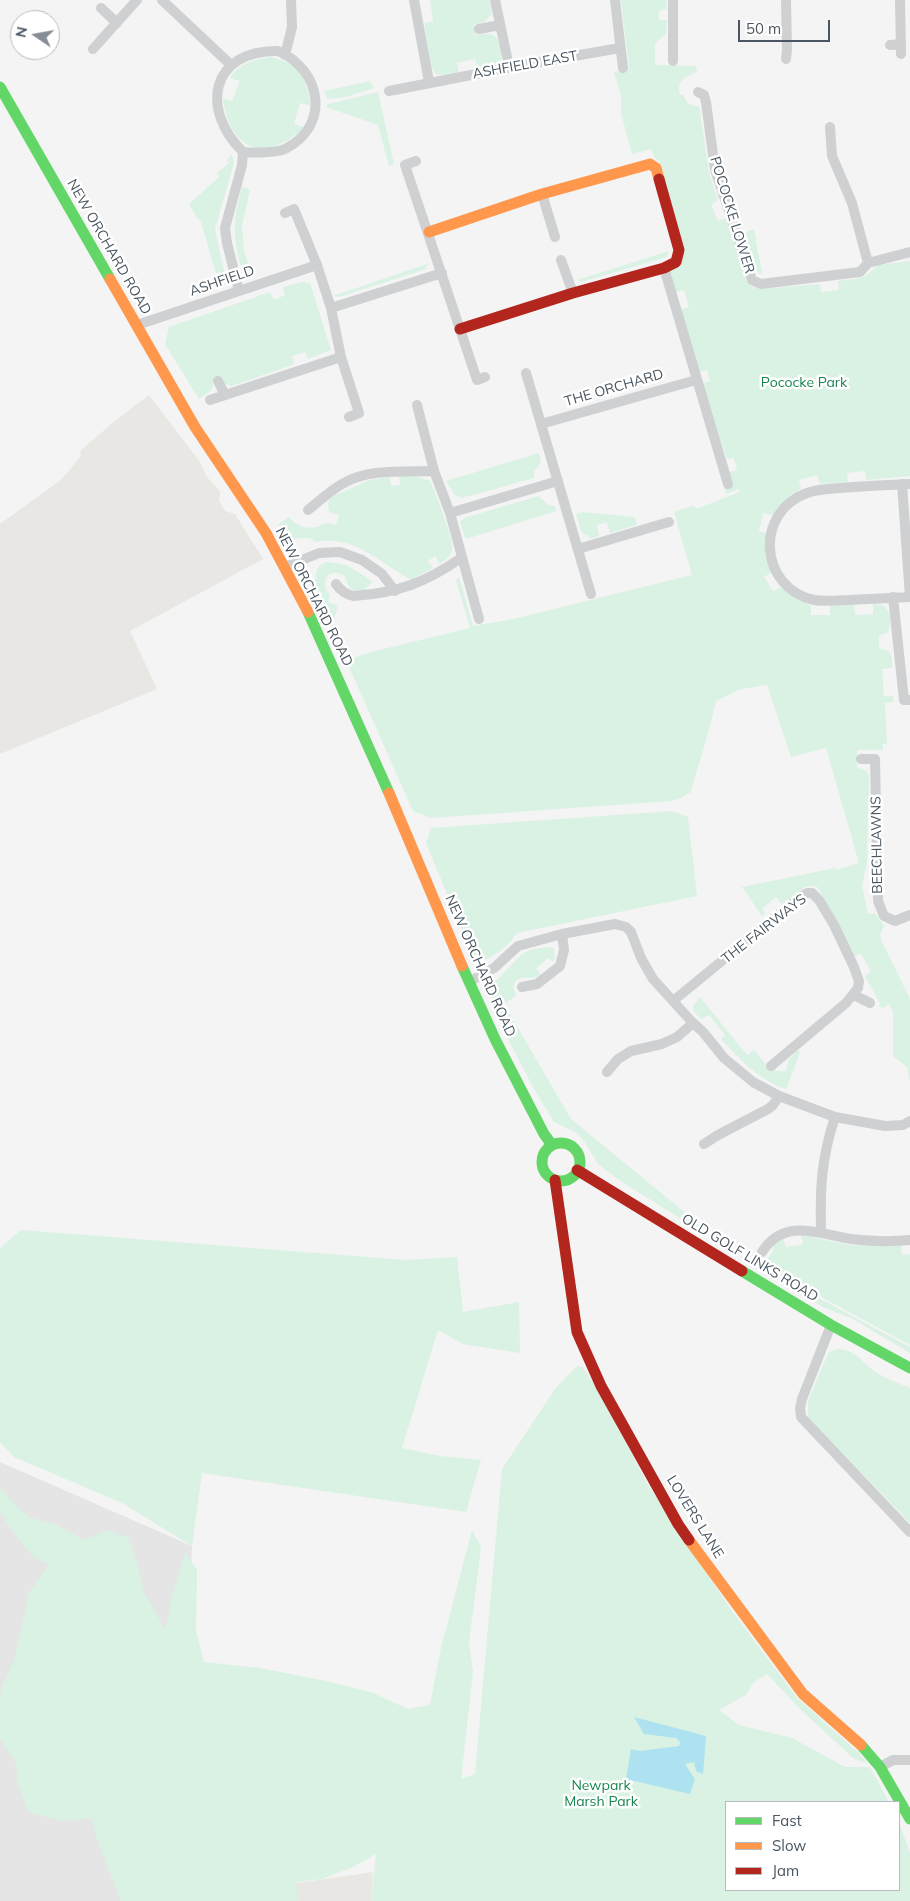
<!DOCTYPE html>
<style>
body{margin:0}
#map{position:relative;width:910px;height:1901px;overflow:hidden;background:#f4f4f4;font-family:Mulish,sans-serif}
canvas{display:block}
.legend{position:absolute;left:725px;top:1801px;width:175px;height:90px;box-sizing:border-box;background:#fff;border:1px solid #b7bbc0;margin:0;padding:6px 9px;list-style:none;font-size:15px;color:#4a5661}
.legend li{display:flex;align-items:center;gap:10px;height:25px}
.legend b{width:25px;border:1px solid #b7bbc0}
.north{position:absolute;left:10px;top:10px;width:50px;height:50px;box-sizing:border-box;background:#fff;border:1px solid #b7bbc0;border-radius:50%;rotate:282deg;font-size:14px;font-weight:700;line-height:20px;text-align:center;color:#4a5661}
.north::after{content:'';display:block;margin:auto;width:18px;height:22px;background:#868d94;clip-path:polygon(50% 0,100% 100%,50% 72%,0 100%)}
.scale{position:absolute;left:738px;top:20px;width:92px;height:22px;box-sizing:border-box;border:2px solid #4a5661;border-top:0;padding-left:6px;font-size:15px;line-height:18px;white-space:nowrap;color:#4a5661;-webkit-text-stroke:4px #fff;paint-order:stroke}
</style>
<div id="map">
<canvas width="910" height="1901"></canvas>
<ul class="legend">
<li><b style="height:6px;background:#63d668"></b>Fast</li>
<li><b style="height:6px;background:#ff974d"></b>Slow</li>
<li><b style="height:6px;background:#b3261e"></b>Jam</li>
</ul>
<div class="north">N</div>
<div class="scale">50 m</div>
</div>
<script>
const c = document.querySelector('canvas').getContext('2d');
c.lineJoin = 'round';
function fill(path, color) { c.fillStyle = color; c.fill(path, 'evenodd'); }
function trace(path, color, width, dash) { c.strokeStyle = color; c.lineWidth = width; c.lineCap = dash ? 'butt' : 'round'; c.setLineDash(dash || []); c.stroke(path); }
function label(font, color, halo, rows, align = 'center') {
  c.font = font + ' Mulish,sans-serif'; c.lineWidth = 5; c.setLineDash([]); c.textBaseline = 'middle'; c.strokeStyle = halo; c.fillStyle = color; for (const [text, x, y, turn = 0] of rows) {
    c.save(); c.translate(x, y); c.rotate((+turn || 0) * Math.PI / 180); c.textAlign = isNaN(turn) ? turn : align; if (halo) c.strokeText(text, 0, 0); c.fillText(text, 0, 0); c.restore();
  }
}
fill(new Path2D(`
 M149,395L200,462L207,477L220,491L219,501L225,511L235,514L263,559L130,631L157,689L0,754V524L61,480L81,456L80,451L116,420Z
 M373,1872L371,1901H279L277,1886Z`), '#e8e7e3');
fill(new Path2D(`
 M0,1462L192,1546L187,1650L279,1901H0Z`), '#e6e5e6');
fill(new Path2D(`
 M430,0H489L492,14L484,22L474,25L476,35C501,31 498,39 502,61L513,59L514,61L478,68L475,59L457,63L459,72L443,75L436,74L431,66L424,23L433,22Z
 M621,0H666L667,9L659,11V20H667L666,34L655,43V65L696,66L697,72C685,76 676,82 680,95H683L688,104L699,107L700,111L709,173L718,200L711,205L718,221L727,218L745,278L751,286L761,289L820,284L821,292L839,290L838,281L861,278L868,274L878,265L910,261V476L866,480L865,471L847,473L848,482L820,484L817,475L799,480L801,489L788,497L773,515L763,513L759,531L768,534L772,572L764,577L773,591L781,587L811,606V615H830V606L854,605L855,615L873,614V604L883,605C891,611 892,624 888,632L879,636V648L889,651L892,659V668L882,669L884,696H893L894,702L885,703L887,744H883V750H857V767L867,772L869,778L867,862L862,886L868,914L875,913L884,926L880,935L881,940L910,999V1082L907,1067L893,1056V1012L889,1004L883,1008L879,1006L880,1003L865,976L871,972L861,953L854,957L820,891L816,886L805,887L782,904L776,897L762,909L765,913L762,916L742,887L835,868L836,870L859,863L826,748L791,757L767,685L741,689L716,701C709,733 699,763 690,794L688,793L683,797L671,801L431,818L413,811L346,660L371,652L470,628L456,580L459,577L473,626L513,619L692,575L674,512L694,505L696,509L740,492L738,489L726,494L724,487L733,484L730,472L737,470L734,458L727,459L702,384L710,381L707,370L699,372L680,310L689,307L684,290L675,292L669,272L684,246L659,161L654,157L651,149L632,154L621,113V96L614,72L629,69Z
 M270,57C300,63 306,78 311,106L300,103L294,124L304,127C267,164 229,151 223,98L232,101L240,81L230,78C240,63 253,60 270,57Z
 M370,81L374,88L346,97L329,99L327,98L324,91Z
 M378,92L394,164L389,166L378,125L326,107L328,104Z
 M232,154L234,163L215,229L226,280L224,283L220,272L216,273L200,219L198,220L189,204L219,177L217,173L229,163L227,160Z
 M242,186L250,190L242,225L244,251L252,276H247C241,270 240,263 238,255C232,225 235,216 242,186Z
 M754,229L762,274H759L754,268L743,233Z
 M669,251L667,257L581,282L577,280Z
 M427,264L426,269L339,297L333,296Z
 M302,282L310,283L331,350L308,359L305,352L292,356L294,364L232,386L213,381C214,392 207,393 199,399L165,344L169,327L270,292L274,300L285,295L283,287Z
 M539,453L541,462L534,472V478L462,498L455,495L446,481Z
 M399,476H416L430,481C436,495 453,536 452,549C452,556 446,560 440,564L435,556L428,561L433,568L411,580C378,562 356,535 315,542C309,535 300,539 291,539L278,524L289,517C298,529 314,531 326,523L336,525L339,515L329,512L328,505L329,498L370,480L390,477L391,486L400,485Z
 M539,496L548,505L555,506L556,511L466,539L460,522L464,518Z
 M582,512L635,517L637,525L610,533L607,522L597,525L599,536L589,539L588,536L582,533L576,514Z
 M327,562L347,565L372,581L371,584L365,588V591C339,592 354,577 338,573C325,570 321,586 330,594L328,602L338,605L332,627C326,611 301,569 327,562Z
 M672,811L688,817L697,896L517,933C510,944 497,955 484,960L474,956L471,952L426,843L431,828Z
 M548,947L554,948L555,958L553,962L549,958L536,968L541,975C530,982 518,972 513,986L516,996L504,1004L571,1119L699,1224L707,1235L619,1180L598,1164L586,1144L577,1133L554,1122L534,1089L508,1039L489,994L491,986L522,954L533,949Z
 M700,997L747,1055L754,1050C762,1060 772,1074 786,1071L789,1059L798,1050L800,1052L786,1089C759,1080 741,1060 721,1039L725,1035L709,1015L701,1019L694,1012L693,1006Z
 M21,1230L406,1260L457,1257L463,1312L519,1302L520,1353L463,1344L438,1330L402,1448L440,1456L481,1460L466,1512L202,1473L192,1546L122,1503L14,1457L0,1442V1248Z
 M801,1235L851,1245L901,1246L902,1255L910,1254V1345L753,1260L761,1262L767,1260L773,1251L774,1244L783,1239L786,1247L801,1245L803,1243Z
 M763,1268L910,1347V1353L851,1318L823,1307L762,1270Z
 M837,1349C859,1350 861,1363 877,1373C887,1379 899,1383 910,1388V1523L808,1418V1401L823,1365L829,1352Z
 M582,1366L598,1389L648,1485L730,1608L798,1699L859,1753L868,1764L853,1758L800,1709L767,1674L754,1682L746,1695L719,1710L739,1725L792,1738L845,1767H870L889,1802H726V1890H899V1822L910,1853V1901H371L376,1854L353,1867L322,1879L296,1882L298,1901H121L97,1840L92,1818L62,1821L30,1813L18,1786L16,1764L0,1739V1701L2,1686L15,1658L29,1593L49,1564L34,1557L15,1535L0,1512V1488L16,1506L31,1518L55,1524L84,1540L108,1530L128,1538L138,1566L143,1590L165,1630L172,1596L185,1553L197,1570L196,1631L204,1662L260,1668L326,1681L371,1692L408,1709L430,1705L440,1652L472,1530L481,1547L469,1642L473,1672L461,1779L475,1774L502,1469L555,1389L576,1367Z`), '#d9f2e3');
fill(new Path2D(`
 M634,1717L706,1736L703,1774L696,1771L694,1762L685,1764L695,1779L690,1794L626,1779L631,1749L640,1751L679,1746L680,1742L676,1738L644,1734Z`), '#aee2f0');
trace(new Path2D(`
 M162,0L231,65
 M414,0L429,82
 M495,0L507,57
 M615,0L623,68
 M900,0L901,54
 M101,8L117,23
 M479,29L500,25
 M890,45L901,44
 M93,49L137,0
 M278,51C322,70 331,126 285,149C276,153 253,153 243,152C200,110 210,50 278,51Z
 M285,55L292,27L291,0
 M786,59L787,50L786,0
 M673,61V0
 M389,91L517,66L620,48
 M698,92L704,95L706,102L715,170L752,280L761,284L860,272L868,263L910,252
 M830,127L832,156L852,203L868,263
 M416,161L405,165L477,380L485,377
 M542,194L555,237
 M285,213L294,209L317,265L331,308L341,357L359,413L349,417
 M561,260L573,293
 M664,268L728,484
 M239,291L227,243L225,228L242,165L243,152
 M331,308L442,273
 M137,325L317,265
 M526,373L591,594
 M218,381L225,395
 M210,400L341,357
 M417,405L434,471L450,513L479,619
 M541,424L696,380
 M902,484L910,597
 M910,484C887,485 864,486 841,488C830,489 818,489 807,493C754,512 759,588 814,600C825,602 838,600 849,600C869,599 890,598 910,597
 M308,510C319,501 330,491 342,484C369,468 404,472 434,471
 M450,513L558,481
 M578,549L669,522
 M285,567L319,553L340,552L362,560L382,574L395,591
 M336,584C341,591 345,594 354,596C397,593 425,583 461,558
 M893,597L904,700H910
 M861,759H875L878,901L884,916L895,921L910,915
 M469,982L494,968L518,946L562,934L615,924L626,927L631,932L641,958L653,979L693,1023L703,1032L724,1058L753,1082L779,1096L835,1117L885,1126L903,1125L910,1121
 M522,987L537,984L560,966L564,950L562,934
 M854,995L870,1003
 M673,1001L800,897L807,893H812L819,900L834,925L854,967L859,981L858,988L846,1003L771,1066
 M607,1072L618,1059L631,1051L662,1044L677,1037L693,1023
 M704,1144L718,1135L768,1109L773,1105L779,1096
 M821,1232C820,1189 821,1159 835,1117
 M762,1252C785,1217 818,1234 851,1239C869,1241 892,1242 910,1240
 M831,1325L802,1399L800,1408L801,1417L910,1532
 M880,1767L893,1760H910`), '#ced0d2', 10);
trace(new Path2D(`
 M0,87L110,279
 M308,612L389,793
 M462,966L495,1039L544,1134L552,1145
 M542 1162a19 19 0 1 1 38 0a19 19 0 1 1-38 0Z
 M742,1271L831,1325L910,1368
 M861,1745L880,1767L910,1819`), '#63d668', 11);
trace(new Path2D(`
 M429,232L542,194L650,164L656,168L659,179
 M110,279L195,427L266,533L308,612
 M389,793L462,966
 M689,1540L803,1694L861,1745`), '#ff974d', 11);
trace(new Path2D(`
 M460,329L573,293L664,268L676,262L679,250L659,179
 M577,1170L742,1271
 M555,1180L577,1332L601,1386L678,1524L689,1540`), '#b3261e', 11);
label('14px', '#4a5661', '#fff', [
 ["ASHFIELD EAST",525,65,-10],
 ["POCOCKE LOWER",732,215,73],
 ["NEW ORCHARD ROAD",109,247,60],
 ["ASHFIELD",222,281,-19],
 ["THE ORCHARD",614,388,-16],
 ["NEW ORCHARD ROAD",314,597,63],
 ["BEECHLAWNS",877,845,-91],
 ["THE FAIRWAYS",764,929,-38],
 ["NEW ORCHARD ROAD",480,966,66],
 ["OLD GOLF LINKS ROAD",750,1258,31],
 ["LOVERS LANE",695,1517,58]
]);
label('14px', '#17864f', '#fff', [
 ["Pococke Park",804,383],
 ["Newpark",601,1786],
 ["Marsh Park",601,1802]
]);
</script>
